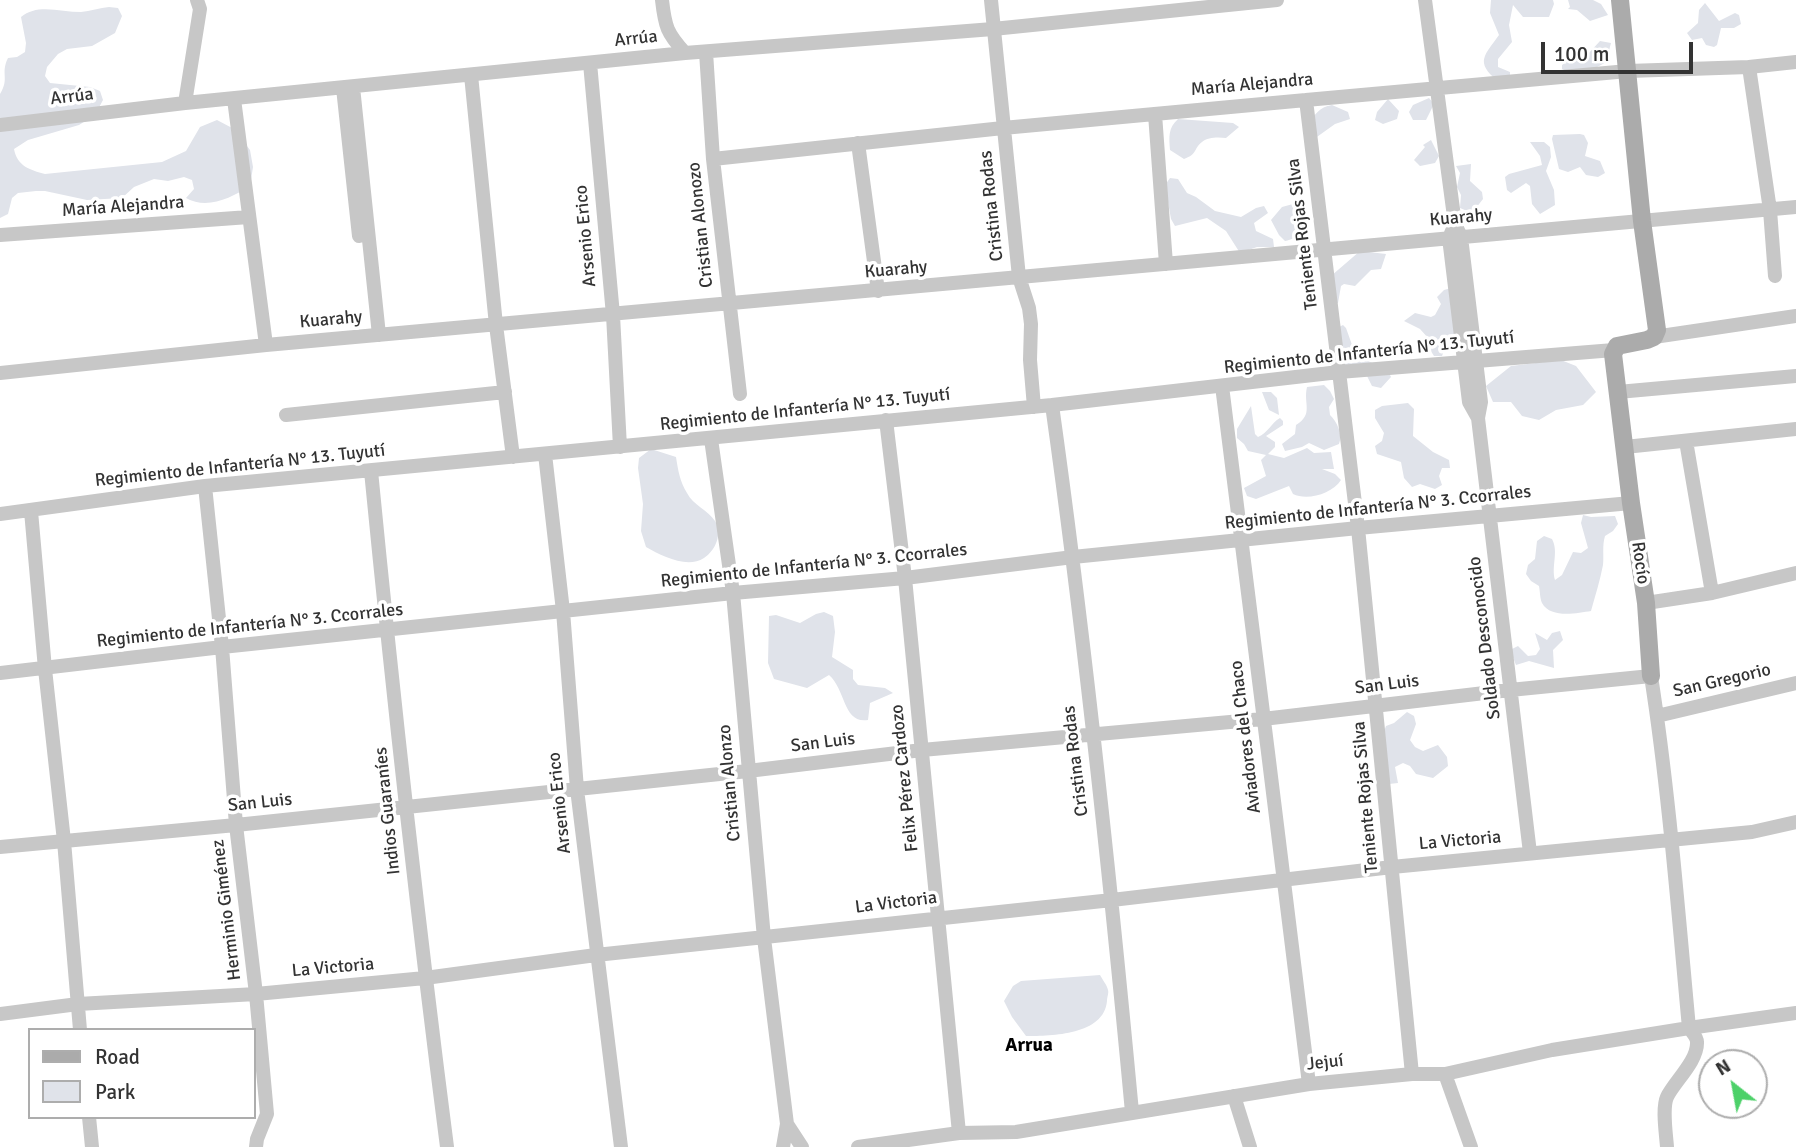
<!DOCTYPE html>
<meta charset="utf-8">
<style>
body{margin:0}
#map{position:relative;width:1796px;height:1147px;overflow:hidden;background:#fff;font-family:Signika,sans-serif}
canvas{display:block}
.legend{position:absolute;left:28px;top:1028px;width:228px;height:91px;box-sizing:border-box;background:#fff;border:2px solid #adadad;margin:0;padding:9px 12px;list-style:none;font-size:21px;color:#333}
.legend li{display:flex;align-items:center;gap:14px;height:35px}
.legend b{width:35px;border:2px solid #adadad}
.north{position:absolute;left:1698px;top:1049px;width:70px;height:70px;box-sizing:border-box;background:#fff;border:2px solid #adadad;border-radius:50%;rotate:329deg;font-size:19px;font-weight:700;line-height:28px;text-align:center;color:#333}
.north::after{content:'';display:block;margin:auto;width:24px;height:32px;background:#4dd169;clip-path:polygon(50% 0,100% 100%,50% 72%,0 100%)}
.scale{position:absolute;left:1541px;top:42px;width:152px;height:32px;box-sizing:border-box;border:4px solid #333;border-top:0;padding-left:9px;font-size:21px;line-height:24px;white-space:nowrap;color:#333;-webkit-text-stroke:5px #fff;paint-order:stroke}
</style>
<div id="map">
<canvas width="1796" height="1147"></canvas>
<ul class="legend">
<li><b style="height:9px;background:#ababab"></b>Road</li>
<li><b style="height:19px;background:#e0e3ea"></b>Park</li>
</ul>
<div class="north">N</div>
<div class="scale">100 m</div>
</div>
<script>
const c = document.querySelector('canvas').getContext('2d');
c.lineJoin = 'round';
function fill(path, color) { c.fillStyle = color; c.fill(path, 'evenodd'); }
function trace(path, color, width, dash) { c.strokeStyle = color; c.lineWidth = width; c.lineCap = dash ? 'butt' : 'round'; c.setLineDash(dash || []); c.stroke(path); }
function label(font, color, halo, rows, align = 'center') {
  c.font = font + ' Signika,sans-serif'; c.lineWidth = 7; c.setLineDash([]); c.textBaseline = 'middle'; c.strokeStyle = halo; c.fillStyle = color; for (const [text, x, y, turn = 0] of rows) {
    c.save(); c.translate(x, y); c.rotate((+turn || 0) * Math.PI / 180); c.textAlign = isNaN(turn) ? turn : align; if (halo) c.strokeText(text, 0, 0); c.fillText(text, 0, 0); c.restore();
  }
}
fill(new Path2D(`
 M1491,0H1553L1554,4L1549,17H1523L1513,5L1509,25L1512,42L1498,59V67L1510,72V76L1498,81C1474,62 1485,55 1499,35L1490,13Z
 M1568,0H1593L1601,4L1608,15L1590,21L1577,10L1568,9L1570,7Z
 M1705,3L1719,21L1735,13L1739,15L1741,24L1734,28H1721L1717,45L1714,47L1706,45L1702,38L1692,40L1687,33L1698,23L1699,10Z
 M109,7L118,8L122,16L115,33L92,46L67,49L58,54L47,67L45,76L50,83L90,87L100,91L103,100L95,115L79,125L28,140L14,149C17,166 30,170 45,174L162,162L186,151L200,127L217,120L234,129L250,150L253,167L250,186C231,198 207,210 186,198L194,189L192,180L184,177L168,181L154,179L134,187L122,198L87,200L45,191H36L18,193L12,198L8,214L0,218V94C10,78 0,74 8,58L17,57L25,52L26,43L21,17C37,3 61,12 81,12C90,11 100,8 109,7Z
 M1600,41L1611,43L1606,62C1591,71 1578,78 1562,69V65L1574,57L1588,54Z
 M1429,98L1434,104L1426,120H1413L1409,112L1413,105Z
 M1388,99L1399,111L1397,119L1383,124L1375,120L1377,112Z
 M1332,105L1348,112L1350,119L1335,124L1314,139L1307,125C1315,115 1319,107 1332,105Z
 M1178,119L1233,123L1239,127L1226,138C1218,137 1208,137 1202,142C1193,149 1198,154 1184,159L1170,150C1169,137 1168,128 1178,119Z
 M1580,134L1584,135L1588,143L1585,156L1600,161L1605,173L1598,177L1586,175L1580,167L1568,172L1559,169L1552,139L1553,135Z
 M1431,140L1439,156L1435,163L1420,166L1414,160L1425,147L1423,145Z
 M1530,142H1544L1550,147L1551,157L1546,171L1554,190L1555,205L1540,214L1532,204L1530,186L1526,183L1511,193L1507,190L1505,177L1509,174L1542,165L1540,156Z
 M1471,164L1470,181L1482,192L1483,199L1472,213L1460,208L1461,195L1457,187L1460,173L1456,166Z
 M1170,178L1178,179L1187,193L1196,197L1215,211L1241,217L1256,208L1264,206L1268,213L1254,223L1256,231L1273,239L1274,247H1257L1240,253L1226,231L1207,218L1175,226L1171,219L1165,185Z
 M1293,204L1305,215L1309,222C1302,233 1299,238 1285,241L1279,235L1271,220L1282,207Z
 M1360,251L1386,254L1381,269L1371,270L1355,286L1344,284L1341,286L1338,303L1331,302V276Z
 M1451,288L1456,350L1449,345L1445,348L1442,356H1434L1429,348V339L1420,329L1404,321L1415,313L1431,317L1435,315L1441,304L1437,297L1444,290Z
 M1343,325L1346,328L1356,356L1387,369L1391,377L1381,388L1372,386L1366,374L1344,370L1335,329Z
 M1561,360L1576,366L1596,392L1583,405L1556,410L1539,420L1522,416L1511,402H1493L1486,386L1511,366Z
 M1324,385L1330,391L1334,399L1329,407L1330,415C1337,422 1343,434 1339,444L1324,450L1309,443L1302,447L1285,451L1282,444L1295,434L1296,425C1314,414 1303,404 1307,387Z
 M1262,392H1271L1277,398L1279,415L1269,410Z
 M1408,403L1414,409L1413,436L1433,452L1449,460L1450,468H1442L1439,476L1442,485L1435,489L1420,484L1412,487L1404,478L1401,462L1377,454L1375,446L1382,441L1384,433L1375,418V410L1382,406Z
 M1251,406L1255,434L1258,437C1268,433 1271,423 1280,418L1283,421V425L1266,436L1275,442V447L1268,454L1284,458L1307,448L1314,453L1331,452L1334,469H1322L1335,474L1341,480C1332,494 1307,501 1293,494L1289,486L1256,499L1247,496L1244,488L1266,476L1261,460L1266,455L1248,451L1244,444L1237,438V429Z
 M651,449L676,457C678,470 680,482 687,493C693,505 708,510 715,521C723,534 715,551 704,558C687,569 662,556 646,547L641,531L643,504L638,468L639,458Z
 M1583,515L1591,517L1615,516L1618,524L1613,531L1605,536C1602,546 1604,555 1603,565C1600,581 1595,596 1591,611C1577,613 1551,619 1542,603C1540,599 1540,591 1539,586L1531,581L1526,574L1528,565L1535,559L1537,541L1544,536L1552,539C1559,552 1551,566 1555,580L1562,575L1573,552L1581,553L1588,548L1581,523Z
 M824,612L833,616L835,632L832,657L853,670V679L858,685L885,688L893,693L870,703L868,720C843,724 846,690 829,675L807,688L774,679L768,663L769,616L776,615L800,623L816,614Z
 M1560,631L1563,640L1553,650L1554,668L1529,661L1516,665L1510,650L1518,646L1528,656L1536,655L1540,649L1535,633L1547,640L1552,633Z
 M1407,712L1414,716L1416,724L1410,740L1415,747L1423,751L1438,745L1447,757L1448,766L1433,778L1416,774L1410,766L1403,763L1395,767L1398,783L1389,784L1383,734L1386,726L1394,723Z
 M1100,975C1102,979 1107,985 1108,990C1109,993 1107,997 1107,1001C1104,1035 1052,1036 1026,1036L1012,1017L1004,1001L1013,986L1021,981Z`), '#e0e3ea');
trace(new Path2D(`
 M662,0C665,27 667,33 685,53
 M991,0L1019,277L1029,308L1031,324L1030,360L1034,407
 M1425,0L1455,224L1461,237L1481,402L1478,418
 M706,52L713,159L740,394
 M590,63L613,315L620,447
 M1749,67L1770,210L1775,276
 M471,75L496,325L513,457
 M353,87L379,335
 M343,88L359,236
 M234,99L266,345
 M1306,100L1358,528L1412,1074
 M185,103L200,9L197,0
 M1155,114L1166,264
 M0,125L185,103L685,53L993,29L1277,0
 M858,143L878,291
 M713,159L1003,128L1306,100L1628,71L1749,67L1796,62
 M1455,224L1449,238L1469,402L1478,418L1530,853
 M0,235L249,217
 M1654,337L1796,316
 M0,373L266,345L1796,207
 M1222,386C1253,619 1279,851 1309,1084
 M1618,392L1796,376
 M1052,405C1085,640 1110,876 1132,1112
 M286,415L505,392
 M886,420L905,578L959,1133
 M711,439L733,593L764,938L787,1124L783,1147
 M1686,441L1712,593
 M1625,447L1796,429
 M545,454L563,611L577,789L621,1147
 M371,471C393,696 418,922 447,1147
 M205,486L222,647L236,825L256,994L267,1114L257,1139L256,1147
 M31,511L45,669L64,841L80,1030
 M0,514L205,486L1052,405L1339,372L1614,350
 M1646,603L1712,593L1796,573
 M0,673L222,647L733,593L905,578L1073,557L1358,528L1631,503
 M1657,716L1796,683
 M0,847L236,825L748,771L922,750L1263,719L1510,690L1651,676C1669,792 1678,910 1689,1028C1692,1032 1697,1037 1697,1042C1698,1061 1674,1082 1667,1097C1662,1108 1666,1133 1667,1147
 M0,1014L78,1004L256,994L425,978L596,955L1112,900L1392,867L1752,832L1796,822
 M1445,1074L1471,1147
 M1234,1096L1250,1147
 M89,1117L92,1147
 M787,1124L802,1147
 M858,1147L959,1133L1016,1132L1309,1084L1412,1074H1445L1552,1050L1689,1028L1796,1013`), '#c7c7c7', 14);
trace(new Path2D(`
 M1620,0L1642,221L1657,330L1654,337L1647,340L1617,346L1613,354L1631,503L1646,603L1651,676`), '#ababab', 18);
label('18px', '#333', '#fff', [
 ["Arrúa",636,39,-6],
 ["María Alejandra",1252,85,-5],
 ["Arrúa",72,97,-7],
 ["Cristina Rodas",992,206,-96],
 ["María Alejandra",123,207,-4],
 ["Kuarahy",1461,218,-5],
 ["Cristian Alonozo",701,225,-96],
 ["Teniente Rojas Silva",1303,234,-97],
 ["Arsenio Erico",586,236,-95],
 ["Kuarahy",896,270,-5],
 ["Kuarahy",331,320,-5],
 ["Regimiento de Infantería N° 13. Tuyutí",1369,353,-6],
 ["Regimiento de Infantería N° 13. Tuyutí",805,410,-6],
 ["Regimiento de Infantería N° 13. Tuyutí",240,466,-6],
 ["Regimiento de Infantería N° 3. Ccorrales",1378,508,-6],
 ["Rocío",1640,563,82],
 ["Regimiento de Infantería N° 3. Ccorrales",814,566,-6],
 ["Regimiento de Infantería N° 3. Ccorrales",250,626,-6],
 ["Soldado Desconocido",1485,638,-97],
 ["San Gregorio",1722,681,-13],
 ["San Luis",1387,685,-7],
 ["Aviadores del Chaco",1246,737,-97],
 ["San Luis",823,743,-7],
 ["Cristina Rodas",1076,761,-97],
 ["Felix Pérez Cardozo",905,778,-96],
 ["Cristian Alonzo",730,783,-95],
 ["Teniente Rojas Silva",1366,797,-95],
 ["San Luis",260,803,-6],
 ["Arsenio Erico",560,803,-96],
 ["Indios Guaraníes",388,811,-96],
 ["La Victoria",1460,841,-5],
 ["La Victoria",896,903,-7],
 ["Herminio Giménez",227,910,-97],
 ["La Victoria",333,968,-5],
 ["Jejuí",1325,1063,-6]
]);
label('bold 19px', '#000', '#fff', [
 ["Arrua",1029,1046]
]);
</script>
